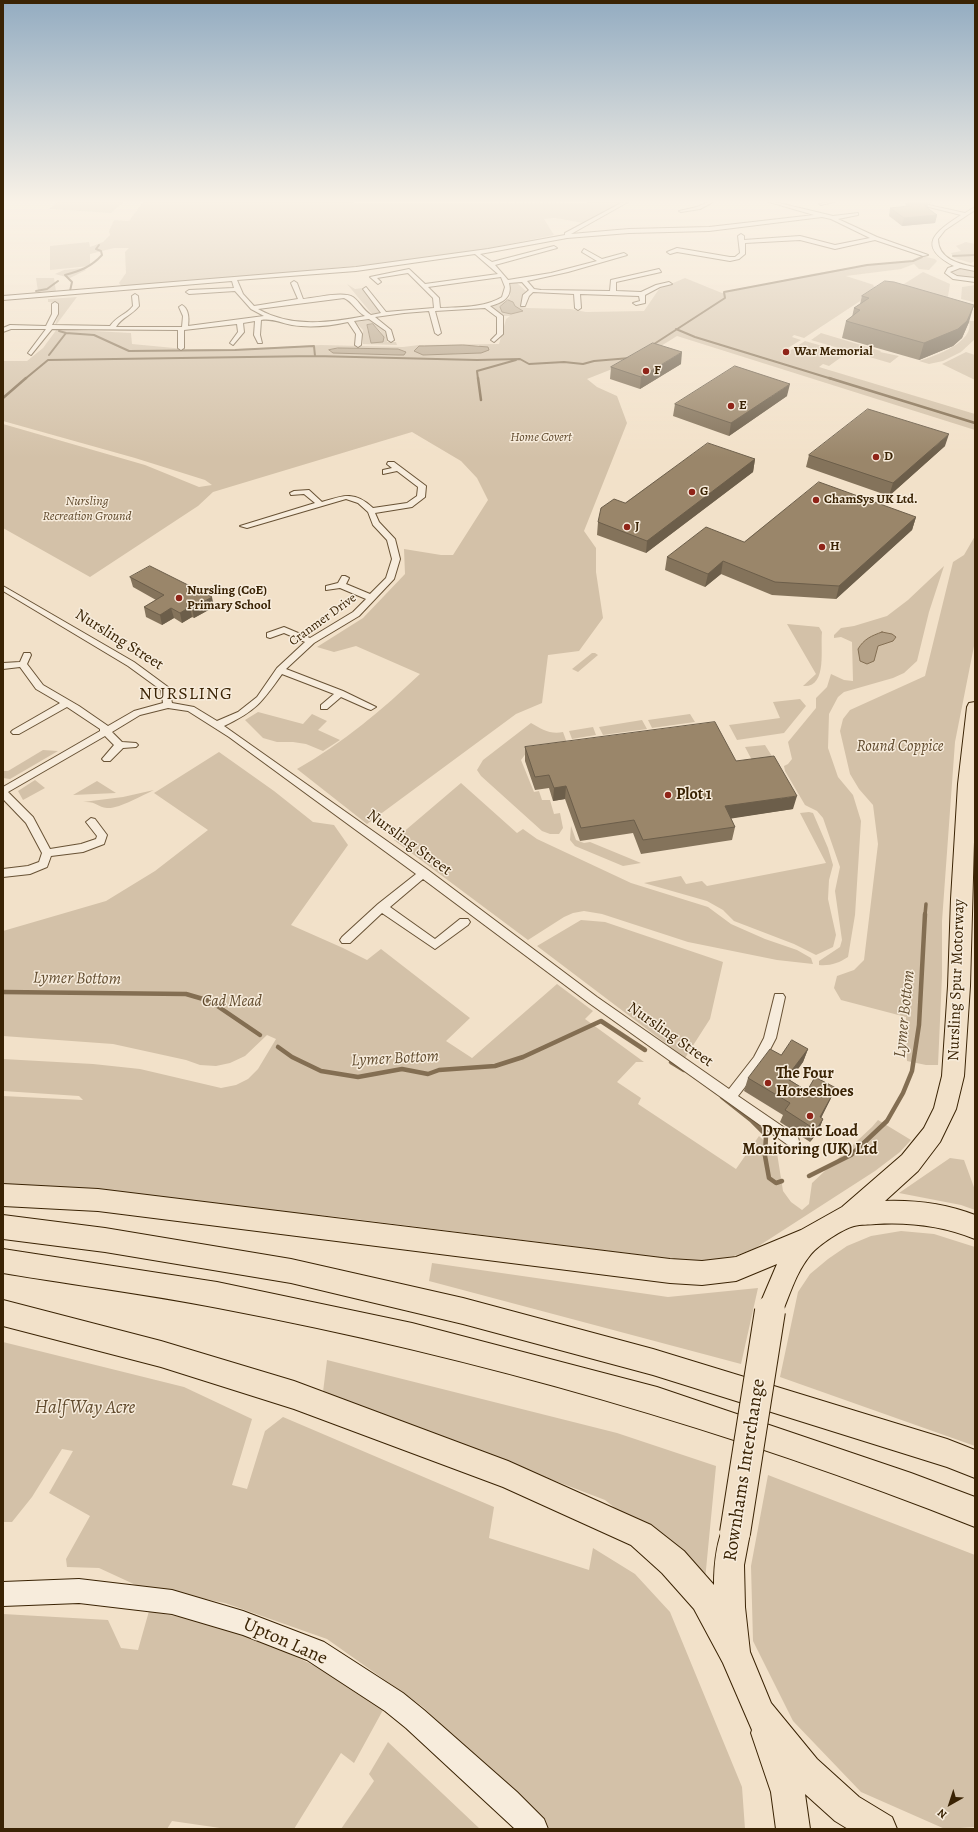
<!DOCTYPE html>
<style>
body{margin:0}
#map{position:relative;width:978px;height:1832px;overflow:hidden;background:#f2e1c9;font-family:Alegreya,serif}
canvas{display:block}
.frame{position:absolute;inset:0;border:4px solid #3a2304;pointer-events:none}
.north{position:absolute;left:930px;top:1784px;width:40px;height:40px;-webkit-text-stroke:3px #f7ecdc;paint-order:stroke;rotate:219deg;font-size:11px;font-weight:700;line-height:16px;text-align:center;color:#3a2304}
.north::after{content:'';display:block;margin:auto;width:14px;height:18px;background:#3a2304;clip-path:polygon(50% 0,100% 100%,50% 72%,0 100%)}
</style>
<div id="map">
<canvas width="978" height="1832"></canvas>
<div class="frame"></div>
<div class="north">N</div>
</div>
<script>
const c = document.querySelector('canvas').getContext('2d');
c.lineJoin = 'round';
function fill(path, color) { c.fillStyle = color; c.fill(path, 'evenodd'); }
function trace(path, color, width, dash) { c.strokeStyle = color; c.lineWidth = width; c.lineCap = dash ? 'butt' : 'round'; c.setLineDash(dash || []); c.stroke(path); }
function label(font, color, halo, rows, align = 'center') {
  c.font = font + ' Alegreya,serif'; c.lineWidth = 3; c.setLineDash([]); c.textBaseline = 'middle'; c.strokeStyle = halo; c.fillStyle = color; for (const [text, x, y, turn = 0] of rows) {
    c.save(); c.translate(x, y); c.rotate((+turn || 0) * Math.PI / 180); c.textAlign = isNaN(turn) ? turn : align; if (halo) c.strokeText(text, 0, 0); c.fillText(text, 0, 0); c.restore();
  }
}
fill(new Path2D(`
 M58,202H124L111,213L49,209Z
 M143,202L554,203L622,202L583,223L555,218L544,219L554,235L442,258L312,270L311,272L122,287L119,283L126,273L125,252L129,248H114L90,254V266L50,270V246L89,242L90,247L103,242L110,235L109,231L114,220L129,221Z
 M966,242L975,244V261L971,263L954,258L951,253L961,251L956,246Z
 M922,256L935,259L937,261L929,270L919,269L914,264L901,269L846,276L874,285L873,286L880,288L804,338L794,335L792,337L801,340L781,352L788,354L790,353L788,352L805,341L847,353L829,366L823,364L819,367L975,414V430L677,336L645,356L587,379L597,387L617,396L627,423L584,531L596,548V572L603,618L579,651L548,655L542,703L516,714L367,824L297,769C343,743 382,710 420,674L356,646L334,652L317,647L363,618L405,574L404,549L441,555H453L488,500L477,478L461,461L412,432L213,492L198,506L90,577L3,528V424L145,465L199,487L212,485L205,480L135,458L3,421V361H27L43,348L57,329L131,333L132,344L185,349H237L321,345L403,347L419,345L499,344L506,319L510,316H503L491,307L506,301L510,297L509,284L517,283L526,291L522,297V307L527,308L571,309L586,312L644,311L659,289L685,278L722,293L812,274L872,264L910,261ZM479,345L481,353L423,355L419,346ZM338,348L398,349L404,355L329,352Z
 M83,268L86,270L70,278L55,274L64,270Z
 M958,268L975,270V278H959L950,273V271Z
 M923,272L950,284L947,303L896,289Z
 M36,278H54L56,291L38,292Z
 M347,284L355,289L362,288L373,299L371,301L377,304L382,312L372,314Z
 M975,285V301L973,302L961,299L962,287Z
 M77,297L56,325H55L59,313L58,303L48,302V299Z
 M371,320C379,325 388,331 387,342H396L397,345L363,344V330L355,322ZM373,324L381,332L383,342L371,343L367,327Z
 M969,321H975V339L961,352L943,361L929,364L919,361C935,356 975,342 969,321Z
 M821,333L881,351L880,352L899,356L890,363L811,340Z
 M966,352L975,355V380L942,364Z
 M975,536V641L955,742L942,921V976L938,1065H926L907,1061L906,1017L841,1000L834,988L837,976L854,970L864,960L878,844L873,805L859,789L850,774L840,731L843,719L850,710L925,676L953,562L964,555Z
 M944,566L929,612L917,661L904,673L893,678L844,692L838,697L829,714L828,748L838,777L853,795L861,821L855,915L848,957C839,963 830,966 819,965V961L840,947L842,940L835,891L840,867L823,818L817,811L805,805L785,771L784,766L788,764L792,759L788,742L816,708V698L827,687L831,674L844,680L853,681L852,642L841,637L834,638V635L841,628L854,626L887,616L908,600Z
 M787,624L819,627L822,632C820,648 828,688 803,686L816,674Z
 M592,653H595L598,655L578,672L572,669Z
 M800,699L806,706L784,733L737,740L729,725L780,718L773,702Z
 M258,712L303,724L312,714L327,721L318,730L340,740L323,751L306,744L293,742H277L263,738L245,720Z
 M690,714L695,722L652,728L648,720Z
 M642,720L647,729L603,735L599,727Z
 M531,723C541,729 551,735 563,732L567,743L527,752L521,760L534,792L539,791L542,800H550L554,814L560,813L563,828L559,834H550L542,831L481,776L477,770L483,760Z
 M593,727L596,735L572,739L569,731Z
 M765,745L775,761L754,764L745,747Z
 M43,750L58,751L10,779L3,778V771H8Z
 M219,752L274,791L313,822L334,825L348,845L291,925L343,948L367,960L381,949L470,1018L446,1041L472,1058L557,984L593,1011L585,1019L644,1062H636L617,1082L641,1098L638,1104L736,1169L759,1136L777,1153L783,1191L791,1202L802,1210L809,1204L812,1183L872,1127L878,1120L911,1140L900,1152L875,1171L754,1249L734,1256L698,1262L338,1217L3,1186V1096L83,1100L79,1096L3,1091V1059L93,1064L140,1069L221,1088L236,1085L248,1079L258,1069L276,1039L267,1035L245,1056L230,1063L216,1066L200,1065L186,1060L113,1044L3,1036V931L106,901L155,871L208,830L154,793Z
 M35,780L45,788L23,800L18,791Z
 M97,781L116,793L73,795Z
 M461,783L517,833L523,829L537,839L631,883L708,907L731,924L765,939L797,950L811,958L813,964L777,960L688,942L602,914L584,911L573,913L564,917L528,940L394,840Z
 M154,790C143,795 119,809 107,808C97,807 97,801 83,802L123,797Z
 M809,812L813,813L828,848L833,865L829,880L828,899L836,935L833,947L816,955L794,944L734,921L723,910L707,901L644,883L681,876L686,884L702,881L707,886L826,863L800,813Z
 M571,826L576,840L584,843L590,842L641,863L623,866L575,846L570,840Z
 M581,920L605,922L723,962L710,1019L685,1058L537,946Z
 M950,1158L964,1160L975,1190V1210L961,1205L899,1193Z
 M901,1231L934,1234L975,1247V1446L780,1377L798,1292L810,1274L828,1259L847,1246L871,1236Z
 M432,1263L668,1297L758,1288L741,1364L429,1281Z
 M3,1342L184,1387L252,1419L232,1485L247,1489L265,1431L283,1417L494,1507L489,1538L589,1570L593,1548L635,1574L670,1612L742,1787L745,1829H550L423,1707L327,1639L225,1603L138,1586L99,1568L67,1567L66,1559L90,1516L49,1493L73,1451L62,1449L32,1497L12,1522H3Z
 M327,1360L617,1433L716,1466L705,1580L605,1500L323,1392Z
 M768,1475L975,1555V1827L945,1829L861,1792L793,1721L753,1641L751,1566Z
 M149,1611C178,1617 209,1621 236,1631C266,1642 367,1687 383,1710L354,1763L341,1753L294,1829H227L172,1821L167,1829H3V1614L108,1620L121,1648L138,1650Z
 M388,1742L480,1829H341L374,1781L369,1774Z`), '#d3c1a8');
const water = new Path2D(`
 M508,300L513,302L515,306L523,311L511,314L502,312L500,307Z
 M373,324L384,337L383,342L371,343L367,325Z
 M463,345L488,347L489,350L481,353L423,355L414,351L419,346H424Z
 M338,348L398,349L406,352L404,355H398L333,353L329,350Z
 M882,632L892,634L896,637L893,641L878,646L874,661L867,664L860,661L858,649C864,639 871,636 882,632Z`);
fill(water, '#b3a086');
trace(water, '#836e52', 1);
trace(new Path2D(`
 M953,256L975,255
 M36,291L47,289L58,281
 M70,291L72,282L65,275C80,271 91,267 102,255L101,251L96,249L99,245
 M676,329L695,337L832,379
 M59,331L66,333
 M651,346L725,298L724,292L867,265L913,261L922,257
 M49,355L66,333L94,335L129,351L235,350L314,346L315,356
 M25,379L48,360L315,356L477,360L520,359L529,364L564,362L583,364L594,361L630,358
 M478,379L477,371L516,360`), '#836e52', 2);
trace(new Path2D(`
 M478,378L481,400
 M829,378L975,423
 M3,398L26,378`), '#836e52', 2.5);
trace(new Path2D(`
 M925,915L926,904`), '#836e52', 3.5);
trace(new Path2D(`
 M3,992L186,994L210,1001L260,1035
 M278,1047L292,1057L321,1071L358,1077L402,1069L428,1074L439,1070L495,1066L523,1057L601,1021L645,1050
 M671,1062L684,1070
 M722,1097L751,1120L766,1135L765,1156L769,1178L776,1183L782,1181
 M809,1176L851,1155L887,1121L903,1093L912,1071L919,1025L925,914`), '#836e52', 4.5);
const street = new Path2D(`
 M623,202H628L571,234L629,229L709,227L814,215L769,202H775L833,216L858,213V215L838,219L877,237L928,255L923,256L875,240L835,249L800,240L745,243V254L739,259L730,261L677,252L670,254L667,252L677,248L730,257H735L740,253L738,236L741,234L744,236V240L800,236L835,245L870,238L831,219L822,217L709,231L629,233L567,238L480,254L492,262L554,246L557,248L495,265L508,280L551,273L597,261L582,252L584,249L602,259L624,253L627,255L568,272L527,281L534,289L541,290L610,291L611,280L659,269L661,272L616,282V291L641,292L656,285L669,282L672,284L660,287L645,295V303L636,305L633,303L640,301L639,296L580,294L581,308L578,310L575,308L574,294L533,292L529,296L525,306H521L523,295L529,290L522,282L509,283C513,298 502,303 490,306L503,316V334L494,342L491,340L497,334V317L485,308L435,311L441,333L438,335L435,333L429,311L404,313L375,317L391,330L394,340L391,342L388,340L386,331L369,319L354,321L362,334L361,345L358,347L355,345L356,334L348,322C330,326 310,328 292,325C281,323 272,318 261,320L260,335L262,343H258L254,335L255,321L243,323L244,332L233,345L230,343L238,332L237,324L184,330V348L181,350L178,348V330L52,329L31,355L28,353L46,329H11L3,332V328L10,325L46,326L52,314V304L55,302L58,304V314L52,325L110,326C118,315 126,315 133,306L132,296L135,294L138,296L139,306C132,315 122,317 116,327H182L183,316L179,307L182,305C189,309 189,319 188,326L264,316L251,309L235,291L189,294L186,292L189,290L234,288L232,281L3,300V296L356,267L488,249L565,235V233ZM475,254L498,274L425,284L409,269L370,277L378,284L381,282L377,278L408,273L433,298L434,308L386,312L366,287L363,289L381,313L371,315C363,310 359,301 353,297C343,291 315,298 303,299L297,283L294,281L291,283L298,299L254,306L243,294L237,280L356,271ZM501,277L505,287L502,297C484,308 460,307 440,308L439,298L428,287ZM344,298C353,302 356,311 365,316C328,323 292,328 258,309Z
 M708,202H713L700,209L681,212L679,211L697,207Z
 M827,202H834L821,205L819,204Z
 M909,202H915L965,213L975,207V210L945,230L938,239C938,259 959,264 975,267V271L960,268L950,272L957,276L975,278V282L953,279L945,273L948,268L954,266C915,246 936,231 961,215Z
 M388,462H394L426,486L425,497L412,507L375,513L379,522L395,539L400,559L394,579L359,616L314,643L286,669L343,691L376,707L371,710L368,709L341,697L327,709H321V705L334,694L282,674C262,702 256,711 224,726L428,870L597,997L729,1089L754,1057L764,1038L775,994H783L785,997L776,1038L762,1065L738,1096L798,1137L799,1141L798,1145L793,1147L788,1145L589,1003L423,879L390,907L435,939L460,919H468L470,922L468,925L435,949L382,913L350,943H342L340,940L342,937L378,904L416,874L229,737L188,711L168,708L140,715L112,732L122,742L136,743L138,745L136,747L123,748L110,761H104L102,759L114,745L105,736L8,792L33,817L50,849L81,844L96,839L97,836L86,822L91,818L95,819L107,835L104,844L83,852L51,856L47,867L30,874L3,877V869L28,866L39,862L42,853L26,823L3,799V787L100,731V729L67,707L19,734H13L11,732L13,730L60,703L36,689L20,667L3,669V663L20,662L24,653H30L31,655L27,664L43,685L79,706L108,726L134,711L163,703L161,690L128,666L3,591V586L134,662L168,687L172,703L194,707L217,721L238,712L257,697L277,668L305,642L284,633L270,638L267,637V633L284,627L310,638L353,612L366,599L340,588L326,590V586L338,583L342,576H345L349,578L346,584L370,594L386,578L392,559L387,540L373,525L368,512L358,503L346,499L247,528L240,526L315,503L304,494L291,495L290,493L294,491L309,490L322,502C344,495 355,491 373,508L407,503L417,496L418,487L397,471L383,474V470L392,468L387,464Z`);
const secondary = new Path2D(`
 M79,1579L172,1590L243,1611L324,1642L403,1693L424,1710L517,1792L544,1819L548,1829H515L406,1728L385,1711L307,1660L243,1635L172,1614L79,1603L3,1606V1582Z`);
const highway = new Path2D(`
 M975,702V806L970,986L964,1076L956,1109L940,1142L918,1171L885,1201C916,1200 946,1204 975,1215V1239C943,1226 910,1222 876,1224C869,1225 861,1224 854,1226C842,1229 819,1245 811,1254C795,1273 789,1298 779,1320L770,1324L761,1320L757,1311L777,1264L736,1281L702,1285L670,1283L98,1211L3,1206V1184L98,1189L670,1259L702,1261L736,1257L801,1230L842,1207L902,1155L924,1128L934,1108L942,1076L948,986L951,899L958,784L967,707L969,703Z
 M3,1215L105,1228L291,1259L463,1298L653,1349L947,1439L975,1450V1478L947,1467L653,1375L463,1324L291,1283L105,1252L3,1239Z
 M3,1249L217,1282L412,1323L657,1387L911,1473L975,1497V1527C731,1430 476,1357 218,1308C147,1294 74,1285 3,1273Z
 M3,1300L161,1341L294,1381L508,1461L651,1525L684,1551L714,1585C714,1564 716,1543 725,1523L735,1518L745,1523L750,1533L744,1565L745,1607L750,1652L771,1703L817,1759L859,1797L892,1817L897,1829H848L835,1821L805,1794L810,1829H776L771,1792L751,1733L752,1730L723,1663L694,1609L662,1573L631,1545L503,1487L294,1409L161,1367L3,1326Z`);
trace(street, '#685235', 2);
trace(secondary, '#3a2304', 2);
trace(highway, '#3a2304', 2);
fill(street, '#f7ecdc');
fill(secondary, '#f7ecdc');
fill(highway, '#f2e1c9');
const highwayBridge = new Path2D(`
 M735,1533L770,1311`);
trace(highwayBridge, '#3a2304', 32, []);
trace(highwayBridge, '#f2e1c9', 30);
fill(new Path2D(`
 M908,202H932L930,204L928,203L927,208L937,215L935,223L902,226L889,216L890,208L905,207L906,204Z
 M862,296L969,322L962,338L953,346L919,360L842,338L846,321L852,317L854,308L860,304Z
 M681,364L640,389L610,379L611,367Z
 M787,396L729,436L673,416L675,404Z
 M945,446L889,496L806,467L809,455Z
 M755,459L753,472L646,553L597,535L598,522L625,503Z
 M916,517L912,530L836,599L772,595L721,574L705,587L665,570L667,557L744,542Z
 M130,577L214,607L194,618L192,617L182,623L174,618L162,625L146,617L144,607L156,600L133,587Z
 M525,747L736,761L793,809L731,818L735,827L732,840L641,854L633,833L580,841L565,799L553,801L549,788L535,790L525,761Z
 M808,1049L803,1062L790,1080L807,1091L836,1088L821,1118L823,1119L818,1132L810,1142L780,1122L783,1115L744,1091L748,1078L781,1055Z`), '#84735b');
fill(new Path2D(`
 M928,202H929L927,208L925,206Z
 M937,215L935,223L902,226L904,218Z
 M974,305L969,322L962,338L953,346L919,360L924,343Z
 M682,352L681,364L640,389L641,377Z
 M790,384L787,396L729,436L731,423Z
 M949,434L945,446L889,496L893,483Z
 M755,459L753,472L646,553L647,541Z
 M916,517L912,530L836,599L839,586Z
 M723,561L721,574L705,587L708,574Z
 M212,597L214,607L194,618L192,608Z
 M190,607L192,617L182,623L180,613Z
 M171,608L174,618L162,625L160,615Z
 M566,786L565,799L553,801L554,788Z
 M797,796L793,809L722,820L725,806Z
 M808,1049L803,1062L782,1091L786,1078Z
 M836,1088L815,1130L820,1117Z
 M823,1119L818,1132L810,1142L816,1130Z`), '#6c5e4a');
const building = new Path2D(`
 M908,202H928L925,206L937,215L904,218L890,208L910,206L906,204Z
 M885,281L894,282L974,305L967,321L958,329L924,343L846,321L860,310L854,308L869,298L862,296Z
 M653,343L682,352L641,377L611,367Z
 M735,366L790,384L731,423L675,404Z
 M868,409L949,434L893,483L809,455Z
 M708,443L755,459L647,541L598,522L601,508L614,499L625,503Z
 M819,482L916,517L839,586L775,582L723,561L708,574L667,557L706,527L744,542Z
 M150,566L212,597L192,608L190,607L180,613L171,608L160,615L144,607L164,595L130,577Z
 M715,722L736,761L774,756L797,796L725,806L735,827L643,840L634,820L581,828L566,786L554,788L549,775L535,777L525,747Z
 M792,1040L808,1049L786,1078L807,1091L815,1077L836,1088L820,1117L823,1119L816,1130L785,1110L790,1103L748,1078L770,1049L781,1055Z`);
fill(building, '#9a866a');
trace(building, '#6c5e4a', 1);
const sky = c.createLinearGradient(0, 0, 0, 458);
sky.addColorStop(0, '#93acc1');
sky.addColorStop(0.44, '#f9f2e7');
sky.addColorStop(1, '#f9f2e700');
c.fillStyle = sky;
c.fillRect(0, 0, 978, 458);
for (const [x, y, r, color] of [
 [786,352,4,"#8f2418"],
 [646,371,4,"#8f2418"],
 [731,406,4,"#8f2418"],
 [876,457,4,"#8f2418"],
 [692,492,4,"#8f2418"],
 [816,500,4,"#8f2418"],
 [627,527,4,"#8f2418"],
 [822,547,4,"#8f2418"],
 [179,598,4,"#8f2418"],
 [668,795,4,"#8f2418"],
 [768,1083,4,"#8f2418"],
 [810,1116,4,"#8f2418"]
]) { const dot = new Path2D(); dot.arc(x, y, r, 0, 2 * Math.PI); c.fillStyle = color; c.fill(dot); trace(dot, '#f7ecdc', 1.5); }
label('bold 13px', '#3a2304', '#f7ecdc', [
 ["War Memorial",794,352],
 ["F",654,371],
 ["E",739,406],
 ["D",884,457],
 ["G",700,492],
 ["ChamSys UK Ltd.",824,500],
 ["J",635,527],
 ["H",830,547],
 ["Nursling (CoE)",187,591],
 ["Primary School",187,606]
], 'left');
label('italic 13px', '#604a2d', '#f7ecdc', [
 ["Home Covert",541,438],
 ["Nursling",87,502],
 ["Recreation Ground",87,517]
]);
label('13px', '#3a2304', '#f7ecdc', [
 ["Cranmer Drive",323,620,-36]
]);
label('16px', '#3a2304', '#f7ecdc', [
 ["Nursling Street",119,640,32],
 ["Nursling Street",409,843,36],
 ["Nursling Spur Motorway",957,980,-88],
 ["Nursling Street",670,1035,35]
]);
label('italic 16px', '#604a2d', '#f7ecdc', [
 ["Round Coppice",900,747],
 ["Cad Mead",232,1002]
]);
label('bold 16px', '#3a2304', '#f7ecdc', [
 ["Plot 1",676,795],
 ["The Four",776,1074],
 ["Horseshoes",776,1092],
 ["Dynamic Load",810,1132,"center"],
 ["Monitoring (UK) Ltd",810,1150,"center"]
], 'left');
label('italic 17px', '#644f32', '#f7ecdc', [
 ["Lymer Bottom",77,979,1],
 ["Lymer Bottom",905,1014,-84],
 ["Lymer Bottom",395,1059,-3]
]);
c.letterSpacing = '1px';
label('18px', '#3a2304', '#f7ecdc', [
 ["NURSLING",186,695]
]);
c.letterSpacing = '0px';
label('italic 19px', '#604a2d', '#f7ecdc', [
 ["Half Way Acre",85,1408]
]);
label('19px', '#3a2304', '#f7ecdc', [
 ["Rownhams Interchange",745,1470,-81],
 ["Upton Lane",285,1642,24]
]);
</script>
